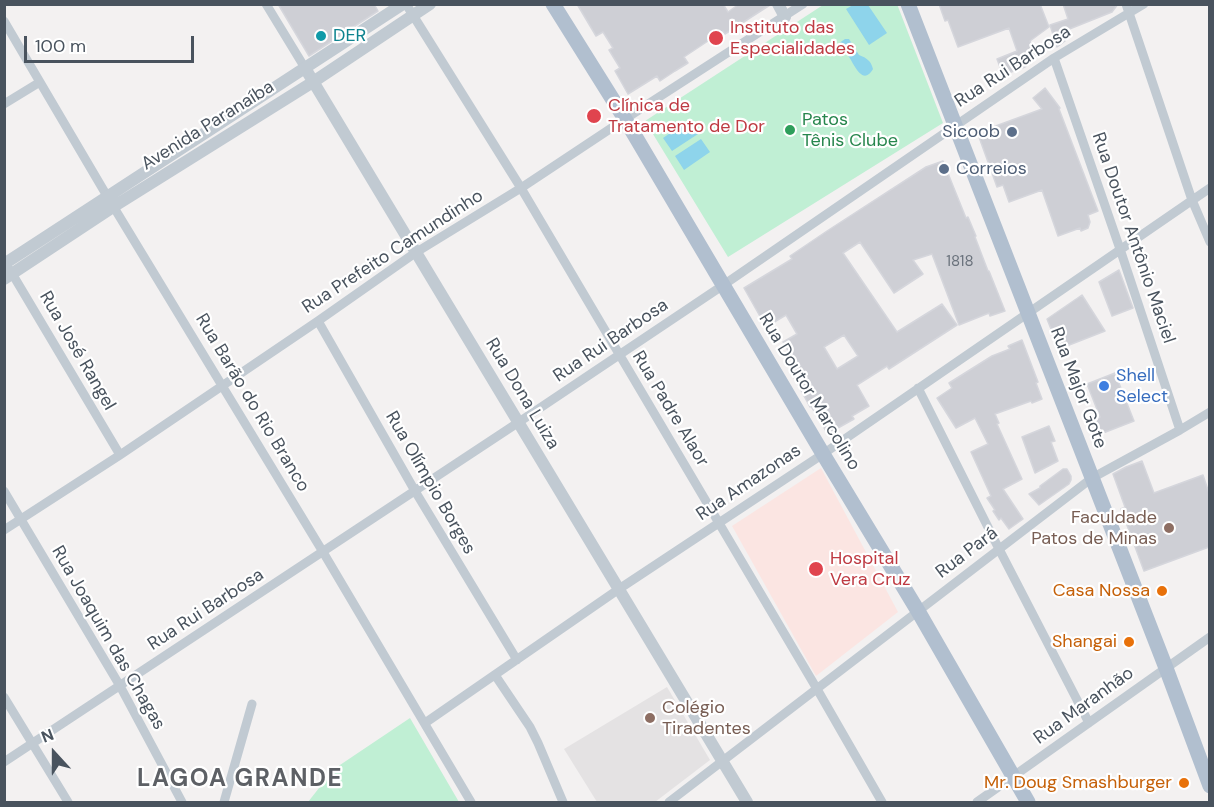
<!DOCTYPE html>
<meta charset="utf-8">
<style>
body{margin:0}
#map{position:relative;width:1214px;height:807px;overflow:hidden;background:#f3f1f1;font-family:"DM Sans",sans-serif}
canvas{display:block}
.frame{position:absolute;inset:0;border:6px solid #49535e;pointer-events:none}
.north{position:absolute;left:24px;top:723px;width:60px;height:60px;-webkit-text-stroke:4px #fff;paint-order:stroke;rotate:339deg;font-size:16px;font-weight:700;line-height:24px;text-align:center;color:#49535e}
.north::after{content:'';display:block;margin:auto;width:21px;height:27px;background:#49535e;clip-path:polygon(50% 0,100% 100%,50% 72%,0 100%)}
.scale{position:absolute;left:24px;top:36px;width:170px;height:27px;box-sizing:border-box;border:3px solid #49535e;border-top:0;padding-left:8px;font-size:18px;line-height:21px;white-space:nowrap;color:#49535e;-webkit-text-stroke:4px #fff;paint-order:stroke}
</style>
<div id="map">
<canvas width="1214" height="807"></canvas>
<div class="frame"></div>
<div class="north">N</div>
<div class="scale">100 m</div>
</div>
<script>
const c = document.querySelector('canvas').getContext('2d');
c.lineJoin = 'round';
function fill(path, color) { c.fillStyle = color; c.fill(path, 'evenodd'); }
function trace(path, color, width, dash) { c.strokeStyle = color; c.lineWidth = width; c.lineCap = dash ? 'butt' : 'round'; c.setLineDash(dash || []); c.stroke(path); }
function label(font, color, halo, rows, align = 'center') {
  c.font = font + ' "DM Sans",sans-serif'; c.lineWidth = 4.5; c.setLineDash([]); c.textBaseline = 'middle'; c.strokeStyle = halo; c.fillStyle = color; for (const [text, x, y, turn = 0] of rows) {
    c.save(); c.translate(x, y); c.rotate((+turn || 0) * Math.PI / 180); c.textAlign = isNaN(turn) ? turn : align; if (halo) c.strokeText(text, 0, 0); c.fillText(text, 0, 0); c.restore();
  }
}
fill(new Path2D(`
 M667,687L710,760L655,802H597L564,749Z`), '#e4e2e3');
fill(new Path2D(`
 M821,468L898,612L816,676L732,526Z`), '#fbe5e2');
fill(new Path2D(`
 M897,4L943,123L728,257L645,121L823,5Z
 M410,718L459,802H308L334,769Z`), '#c0efd4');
fill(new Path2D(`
 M853,5H868L887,33L869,45L846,9Z
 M845,39H849L859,55C867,58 871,61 873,69C862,88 853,61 847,54C844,51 841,51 840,47C839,42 841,42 845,39Z
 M689,120L698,134L672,151L663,138Z
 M701,139L710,152L684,170L675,156Z`), '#8ed4eb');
const building = new Path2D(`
 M278,4H374L378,11L309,56Z
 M577,4H723L728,12L739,4L770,5L725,34L723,31L684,57L688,63L675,71L660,81L657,76L628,94L615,71L620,68L609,50L613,48L603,32L596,36Z
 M939,4H1040L1049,27L1030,41L1036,56L1025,67L1003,75L997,59L1017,51L1009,28L958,47L948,20L945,21Z
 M1063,4H1118L1112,12L1062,32L1065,41L1057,47L1050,25L1068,19Z
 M1045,88L1060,108L1059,109L1098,211L1088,215L1090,222L1088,228L1081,231L1080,228L1058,236L1042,190L1009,202L1003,185L997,187L979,137L993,127L1042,109L1033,98Z
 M943,161L966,218L968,217L976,236L975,237L988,271H989L1005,311L990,316L989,313L959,325L932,254L913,260L923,274L894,293L860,242L843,253L897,332L942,304L957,325L889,369L887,366L857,385L869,406L852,416L854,419L829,433L826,431L811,406L810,407L791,372L798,368L783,342L797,334L786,315L766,327L744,288L792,259L790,256L827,231L926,167ZM844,335L858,356L837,369L824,347Z
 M1119,270L1133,308L1112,316L1099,282Z
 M1082,295L1105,331L1059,349L1047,319Z
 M1022,340L1038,382L1036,383L1042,399L1032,403L1031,401L995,414L999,423L997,424L1022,479L1003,489L1023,519L1009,529L1001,518L999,520L993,511L995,510L987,498L991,496L971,452L988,444L975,418L956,428L937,398L952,388L949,383L992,356L1010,349L1008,346Z
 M1115,373L1134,421L1098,435L1092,420L1100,417L1087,384Z
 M1049,426L1055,441L1051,442L1058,461L1035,473L1022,437Z
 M1142,461L1154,493L1203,475L1209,493V547L1144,571L1121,509L1125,507L1113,474L1126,467Z
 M1063,469H1067L1071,476V480L1069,484L1039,505L1029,494L1040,488V486Z`);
fill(building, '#cecfd5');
trace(building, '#d5d6dc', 1.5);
trace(new Path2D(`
 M266,4L305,68
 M406,4L521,188L817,689L882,802
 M1126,4L1192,200L1210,242
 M4,21L107,196L323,552L471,802
 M1054,58L1120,249L1180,430
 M4,104L40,82
 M10,270L120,455
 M318,321L415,491L517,660
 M918,388L999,549L1089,723
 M4,491L120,686L182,802
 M4,530L120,455L318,321L415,253L521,188L625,119L803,4
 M495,675L530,727L538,743L563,802
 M4,697L68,802
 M425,723L619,589L823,454L1210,188
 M4,762L519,422L722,286L1054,58L1144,4
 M224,802L252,704
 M669,802L1092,478L1180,430L1210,412
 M977,802L1210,637`), '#c1cad2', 9);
trace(new Path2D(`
 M778,4L785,17
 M305,68L747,802
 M4,264L403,4
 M4,279L113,207L313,82L430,4`), '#c1cad2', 12);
trace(new Path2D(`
 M553,4L625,119L823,454L918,611L1028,802
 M908,4L1166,668L1210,786`), '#b1bfcf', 15);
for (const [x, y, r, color] of [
 [321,36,6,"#0f9aa8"],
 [716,38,8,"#e0444e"],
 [594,116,8,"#e0444e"],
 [790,130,6,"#2e9e5b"],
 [1012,132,6,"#5c6f8a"],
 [944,169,6,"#5c6f8a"],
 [1104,386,6,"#3f7fe0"],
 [1169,528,6,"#8d6e63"],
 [816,569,8,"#e0444e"],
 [1162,591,6,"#e8710a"],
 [1129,642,6,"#e8710a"],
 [650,718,6,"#8d6e63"],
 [1184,783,6,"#e8710a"]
]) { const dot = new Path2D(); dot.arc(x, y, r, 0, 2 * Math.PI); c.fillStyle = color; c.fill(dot); trace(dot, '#fff', 2); }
label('15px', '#6a727c', null, [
 ["1818",960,262]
]);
label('18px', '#be3a42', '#fff', [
 ["Instituto das",730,28],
 ["Especialidades",730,49],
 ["Clínica de",608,106],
 ["Tratamento de Dor",608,127],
 ["Hospital",830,559],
 ["Vera Cruz",830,580]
], 'left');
label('18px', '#0d838f', '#fff', [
 ["DER",333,36]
], 'left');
label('18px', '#49535e', '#fff', [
 ["Rua Rui Barbosa",1013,67,-33],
 ["Avenida Paranaíba",208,126,-32],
 ["Rua Doutor Antônio Maciel",1133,238,71],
 ["Rua Prefeito Camundinho",393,252,-33],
 ["Rua Rui Barbosa",611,341,-34],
 ["Rua José Rangel",77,351,60],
 ["Rua Major Gote",1078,388,69],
 ["Rua Doutor Marcolino",809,392,59],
 ["Rua Dona Luiza",522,394,59],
 ["Rua Barão do Rio Branco",252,403,59],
 ["Rua Padre Alaor",670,409,59],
 ["Rua Olímpio Borges",430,483,60],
 ["Rua Amazonas",749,483,-34],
 ["Rua Pará",967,553,-37],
 ["Rua Rui Barbosa",206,610,-33],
 ["Rua Joaquim das Chagas",108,638,60],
 ["Rua Maranhão",1084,706,-36]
]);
label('18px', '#27864d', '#fff', [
 ["Patos",802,120],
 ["Tênis Clube",802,141]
], 'left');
label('18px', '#4e5e75', '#fff', [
 ["Sicoob",1000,132],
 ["Correios",956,169,"left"]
], 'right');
label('18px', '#366cbe', '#fff', [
 ["Shell",1116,376],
 ["Select",1116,397]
], 'left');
label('18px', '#785e54', '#fff', [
 ["Faculdade",1157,518],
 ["Patos de Minas",1157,539],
 ["Colégio",662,708,"left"],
 ["Tiradentes",662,729,"left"]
], 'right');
label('18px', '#c56008', '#fff', [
 ["Casa Nossa",1150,591],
 ["Shangai",1117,642],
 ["Mr. Doug Smashburger",1172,783]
], 'right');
c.letterSpacing = '1.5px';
label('bold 24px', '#5d6065', '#fff', [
 ["LAGOA GRANDE",240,780]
]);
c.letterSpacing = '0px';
</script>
